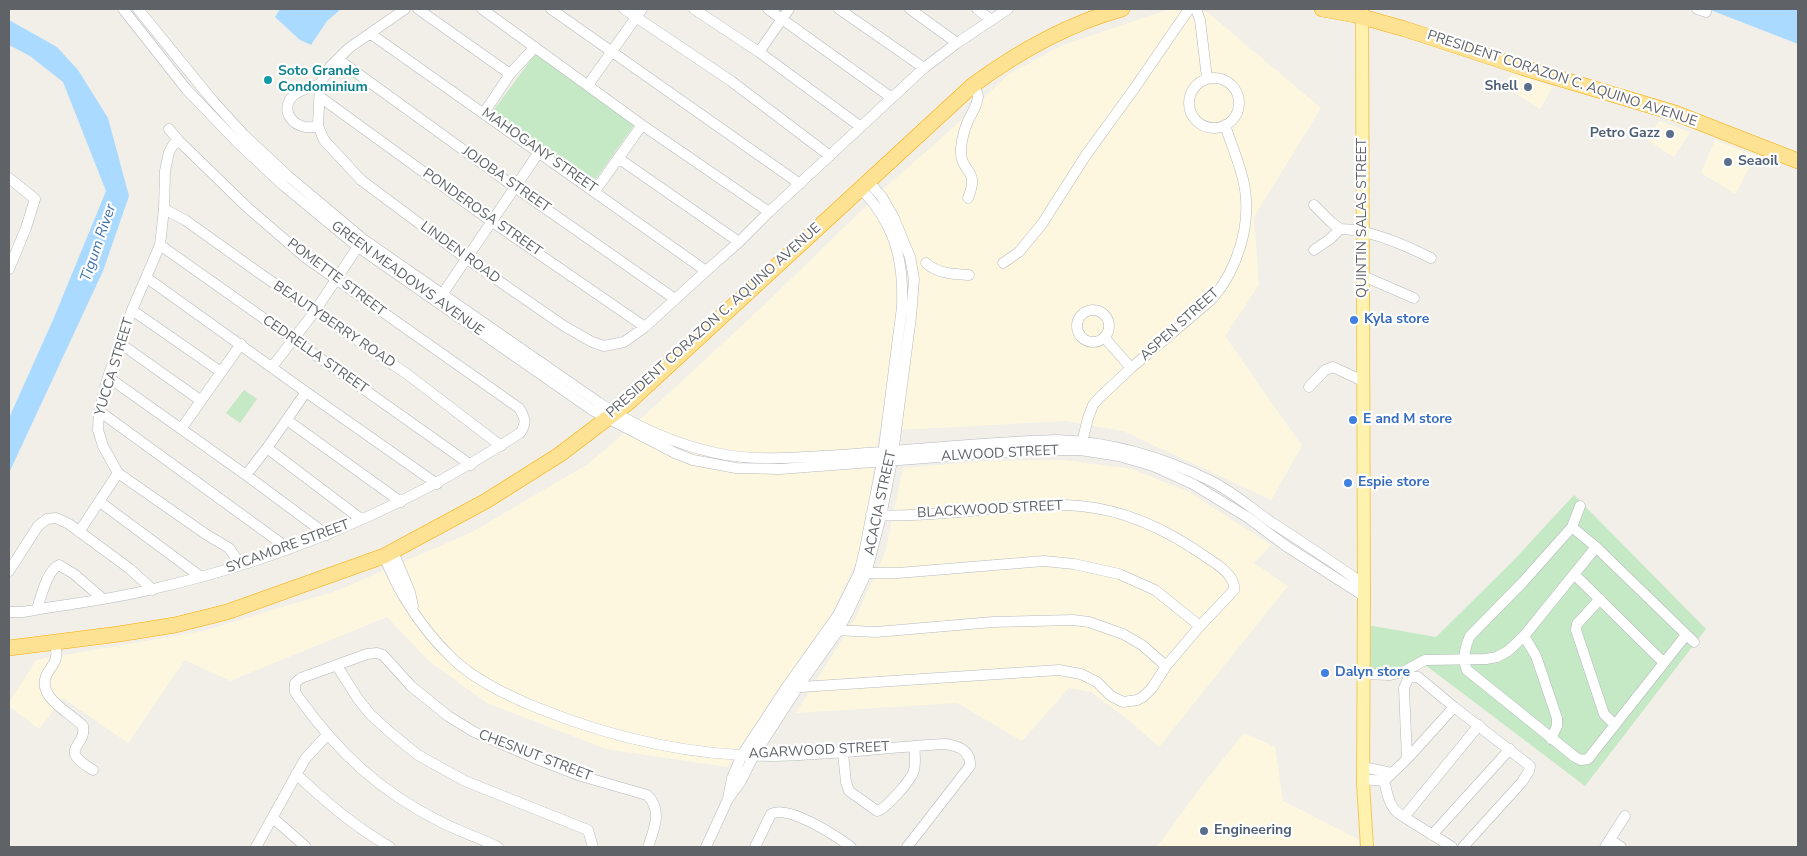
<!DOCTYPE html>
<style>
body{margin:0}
#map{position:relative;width:1807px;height:856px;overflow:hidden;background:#f1efe8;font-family:"Nunito Sans",sans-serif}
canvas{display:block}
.frame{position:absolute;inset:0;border:10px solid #5f6368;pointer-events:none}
</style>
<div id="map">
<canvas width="1807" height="856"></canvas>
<div class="frame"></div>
</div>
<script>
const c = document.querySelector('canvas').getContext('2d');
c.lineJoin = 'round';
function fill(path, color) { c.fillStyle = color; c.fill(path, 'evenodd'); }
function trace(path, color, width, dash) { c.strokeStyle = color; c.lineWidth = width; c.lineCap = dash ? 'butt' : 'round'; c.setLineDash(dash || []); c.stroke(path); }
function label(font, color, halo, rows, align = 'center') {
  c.font = font + ' "Nunito Sans",sans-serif'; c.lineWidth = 4.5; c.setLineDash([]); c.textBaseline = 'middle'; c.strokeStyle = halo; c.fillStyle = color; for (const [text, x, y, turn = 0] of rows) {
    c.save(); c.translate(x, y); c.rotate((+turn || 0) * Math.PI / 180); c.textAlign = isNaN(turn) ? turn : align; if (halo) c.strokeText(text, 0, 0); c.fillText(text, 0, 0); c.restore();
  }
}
fill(new Path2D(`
 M1167,10L1207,12L1321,108L1254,217L1259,285L1225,336L1302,446L1271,500L1123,431L1065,421L879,431L874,468L860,554L830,616L779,688L727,767L606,749L487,703L429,661L387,617L230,681L185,660L128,743L63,698L39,729L9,706V703L36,660L203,631L339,590L472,532L588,464L655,406L762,307L890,183L944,136L1009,74L1063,45Z
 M1512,73L1553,87L1540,109L1506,87Z
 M1659,121L1690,132L1674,157L1647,140Z
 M1715,140L1756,156L1735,194L1701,173Z
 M1064,460L1132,469L1189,492L1271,545L1254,563L1288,586L1159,747L1130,721L1091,692L1069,688L1022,741L957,703L796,713L855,619L885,553L903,468L984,461Z
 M1244,733L1275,747L1283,801L1358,839L1360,847H1157L1203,784Z`), '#fef7e0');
fill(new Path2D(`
 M536,53L635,124L593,183L493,111Z
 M244,390L257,399L240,423L226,413Z
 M1574,495L1706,629L1585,786L1420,661C1404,683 1392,679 1368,678L1367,625L1436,637L1513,561Z`), '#c5e8c5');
fill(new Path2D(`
 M280,9H341L327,21L311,45L300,40L275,17Z
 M1708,9H1798V44Z
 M9,20L57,47L78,70L108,118L129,196L103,271L9,473V418L53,320L106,191L63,82L30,56L9,45Z`), '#aadaff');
const minor = new Path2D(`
 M123,9L187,90L237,142L284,186L358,247L592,410L675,453L693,460L736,468L780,469L1032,450H1080L1119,456L1153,466L1193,484L1247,517L1286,546L1364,596
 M138,9L213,101L244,135L288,176L363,239L598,402C633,425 675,444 716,453C757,462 799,457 841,455C913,450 985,442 1057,440C1111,442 1163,457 1211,481C1233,492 1251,508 1271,522C1302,542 1333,562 1363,584
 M405,9L349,48L330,67L320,84L318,126L324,140L361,180L467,259L564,326L592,342L604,346L624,342L645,327L706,271L739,242L769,212L924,68L957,43L1008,9
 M418,9L510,74
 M482,9L642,125L769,212
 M551,9L800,184
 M624,9L731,81L830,156
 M694,9L759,52L861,127
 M768,9L892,98
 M839,9L924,68
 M910,9L957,43
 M977,9L991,20
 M1196,9L1200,20L1207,78
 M1697,9L1706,12
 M371,34L706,271
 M759,52L789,9
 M339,60L516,188L675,299
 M1189 103a25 25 0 1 1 50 0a25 25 0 1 1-50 0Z
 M588,85L642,9
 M320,97L491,221L645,327
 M484,113L510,74L535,47
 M318,126C295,133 277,110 294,95C301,89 312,87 320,84
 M179,141L173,145L169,152L165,171L164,209L160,245L132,310L108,377L99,411L98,430L103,446L118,473L207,535L229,548L241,565
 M618,158L739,242
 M9,178L35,199L26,228L9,269
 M595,191L642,125
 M968,198C981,167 959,174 961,148C962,139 964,130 968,121C971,114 978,105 978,96C977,92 975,89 973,85
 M1314,205L1331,222L1340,229
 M164,209L185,220L262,275L407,374L501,446
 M160,245L471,465
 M1314,250L1330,239L1340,229C1368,229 1405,245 1431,258
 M926,263C938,274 954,274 969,275
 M1003,263L1019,252L1042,224L1086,155L1134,89L1189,9
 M1363,276L1414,298
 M147,278L306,392L437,484
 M439,299L539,152
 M132,310L221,372
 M1077 326a16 16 0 1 1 32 0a16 16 0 1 1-32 0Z
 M1104,337L1131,368
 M121,344L200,400
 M272,367L315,311L361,242
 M108,377L246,475L327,535
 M1309,387L1325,370L1333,367L1363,381
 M99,411L289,549
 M287,420L401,502
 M181,429L241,344
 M1081,447L1088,418L1093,405L1100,397L1131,368L1212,299C1238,269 1252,223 1244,184C1240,164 1231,144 1225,125
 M267,448L361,519
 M246,475L267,448L306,392
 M100,502L201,577
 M1580,506L1572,527L1523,582L1470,636C1465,646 1462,660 1467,670L1575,757L1581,760L1588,759L1686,635
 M1572,527L1596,547L1694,642
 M79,532L118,473
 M393,552L410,592L413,606
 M384,556C390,570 396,584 404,597C417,619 434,641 453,659C476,681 508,696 538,708C612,738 693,756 773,756C831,755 888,747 946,744C959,746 971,751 970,766L907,847
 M9,571L38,526L47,519L56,518L69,524L130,569L153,590
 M860,573H898L1044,561L1074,564L1119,574L1155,590L1200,626
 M1574,574L1663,662
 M1600,599L1577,624L1576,630L1604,714L1615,725
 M37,609C41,597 47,570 59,565L74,574L103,599
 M9,612H23C66,604 110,600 153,589C284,559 408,506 520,433C527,424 525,417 519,408L306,258L248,208L179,141L169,129
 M834,630L876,632L993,622L1073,620L1089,622L1123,634L1142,645L1166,666
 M1524,636L1536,656L1557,718V726L1551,739
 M56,649C58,661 52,665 47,674C35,697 71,713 83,726C87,748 56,748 93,770
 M337,666L358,699L371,715L392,734L418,755L465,781L588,830L593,847
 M1364,674L1390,675L1405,671L1425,660L1486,659L1497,657L1508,651L1524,636L1596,547
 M786,688L1059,670L1081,674L1097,682L1111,696L1123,702L1137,700L1143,697L1152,688L1166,666L1200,626L1234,590C1236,576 1217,564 1206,557C1169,531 1126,510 1080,506C1047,503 1015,508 982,510C945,513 908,517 871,515
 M1454,707L1418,677H1409L1404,688L1407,759L1384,781C1388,796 1389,809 1404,817L1479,725
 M843,753L846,782L849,791L877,811C886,809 912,779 914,770C916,762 915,754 914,746
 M1407,759L1454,707L1530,766L1529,771L1522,782L1463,847
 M1363,767L1392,773
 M296,774C326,802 355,827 390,847
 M1363,779L1384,781
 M728,799L732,778L742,755L786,688L838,615L859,573L864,553L882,462L902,307C904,258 894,223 860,188
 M1404,817L1452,847
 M273,818L306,847
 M1432,835L1510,749
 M1611,840L1621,847
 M256,847L305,759L327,735
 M498,847C479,838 458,831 439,821C379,791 338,752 299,698L295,692V683L301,678L367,654L377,653L383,655L411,686L448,716L474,732L532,757L581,776L647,795C663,810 654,829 648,847
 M706,847L728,799L741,781L754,755L798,687L838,631L848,612L866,574L881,516L892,461L911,317L914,279L910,257L894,218L882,197L868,181
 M755,847L771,814C788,804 836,836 851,847
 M1605,847L1625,816`);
const major = new Path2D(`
 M1362,9L1364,596L1363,783L1367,847`);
const highway = new Path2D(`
 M1322,9L1355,15L1405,29L1521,67L1675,113L1798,161
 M9,648L119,634L175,625L227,612L384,556L486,501L559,455L629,402L973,85C1018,52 1067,24 1122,9`);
trace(minor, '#b5b8bc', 11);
trace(major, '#f2c960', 14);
trace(highway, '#f9ab00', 16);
trace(minor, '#fff', 10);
trace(major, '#fff2af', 12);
trace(highway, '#fde293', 15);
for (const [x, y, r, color] of [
 [268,80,5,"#0f9aa8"],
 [1528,87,5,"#5c6f8a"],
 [1670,134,5,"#5c6f8a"],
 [1728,162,5,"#5c6f8a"],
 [1354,320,5,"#3f7fe0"],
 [1353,420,5,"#3f7fe0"],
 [1348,483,5,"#3f7fe0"],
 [1325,673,5,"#3f7fe0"],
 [1204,831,5,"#5c6f8a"]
]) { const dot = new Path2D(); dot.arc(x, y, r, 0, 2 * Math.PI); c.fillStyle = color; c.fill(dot); trace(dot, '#fff', 2); }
label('bold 14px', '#0d838f', '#fff', [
 ["Soto Grande",278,72],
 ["Condominium",278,88]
], 'left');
label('14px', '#5f6368', '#fff', [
 ["PRESIDENT CORAZON C. AQUINO AVENUE",1562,79,18],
 ["MAHOGANY STREET",539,151,35],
 ["JOJOBA STREET",506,180,35],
 ["PONDEROSA STREET",482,213,35],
 ["QUINTIN SALAS STREET",1363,218,-90],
 ["LINDEN ROAD",460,253,36],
 ["POMETTE STREET",336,278,37],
 ["GREEN MEADOWS AVENUE",407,279,36],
 ["PRESIDENT CORAZON C. AQUINO AVENUE",714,321,-42],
 ["BEAUTYBERRY ROAD",334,325,34],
 ["ASPEN STREET",1180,325,-42],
 ["CEDRELLA STREET",315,355,35],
 ["YUCCA STREET",115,367,-73],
 ["ALWOOD STREET",1000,454,-3],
 ["ACACIA STREET",881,503,-78],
 ["BLACKWOOD STREET",990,510,-3],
 ["SYCAMORE STREET",288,547,-20],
 ["AGARWOOD STREET",819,751,-3],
 ["CHESNUT STREET",535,756,21]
]);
label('bold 14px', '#4e5e75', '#fff', [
 ["Shell",1518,87],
 ["Petro Gazz",1660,134],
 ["Seaoil",1738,162,"left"],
 ["Engineering",1214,831,"left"]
], 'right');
label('bold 14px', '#366cbe', '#fff', [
 ["Kyla store",1364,320],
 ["E and M store",1363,420],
 ["Espie store",1358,483],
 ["Dalyn store",1335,673]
], 'left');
label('italic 15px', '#4174aa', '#fff', [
 ["Tigum River",99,243,-71]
]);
</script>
